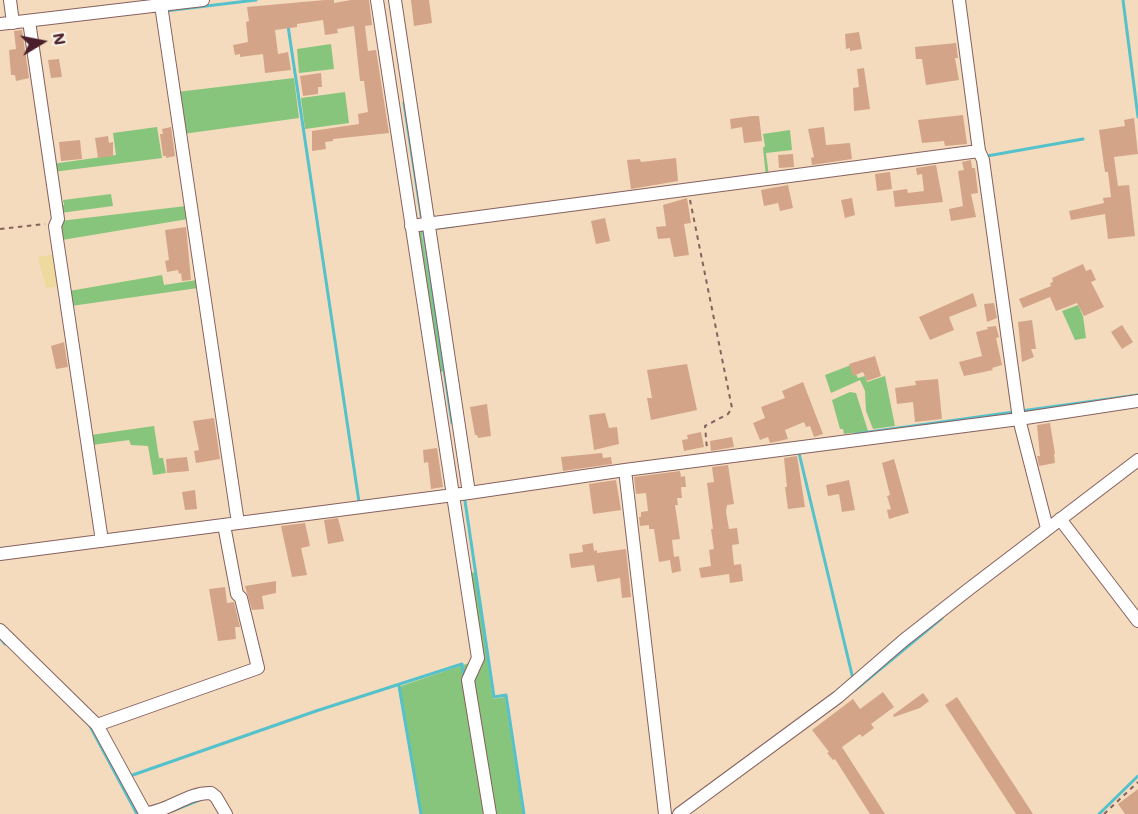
<!DOCTYPE html>
<style>
body{margin:0}
#map{position:relative;width:1138px;height:814px;overflow:hidden;background:#f4dbbe;font-family:Mali,sans-serif}
canvas{display:block}
.north{position:absolute;left:12px;top:12px;width:60px;height:60px;-webkit-text-stroke:4px #f7f3e8;paint-order:stroke;rotate:80deg;font-size:16px;font-weight:700;line-height:24px;text-align:center;color:#4a1f2b}
.north::after{content:'';display:block;margin:auto;width:21px;height:27px;background:#4a1f2b;clip-path:polygon(50% 0,100% 100%,50% 72%,0 100%)}
</style>
<div id="map">
<canvas width="1138" height="814"></canvas>
<div class="north">N</div>
</div>
<script>
const c = document.querySelector('canvas').getContext('2d');
c.lineJoin = 'round';
function fill(path, color) { c.fillStyle = color; c.fill(path, 'evenodd'); }
function trace(path, color, width, dash) { c.strokeStyle = color; c.lineWidth = width; c.lineCap = dash ? 'butt' : 'round'; c.setLineDash(dash || []); c.stroke(path); }
fill(new Path2D(`
 M331,44L334,69L299,73L297,49Z
 M294,78L299,118L183,134L177,92Z
 M345,92L349,123L305,129L301,98Z
 M157,127L162,158L53,172L52,164L116,155L113,133Z
 M790,130L792,150L766,153L769,177H766L763,148L765,146L763,134Z
 M111,194L113,206L60,213L59,206L64,205L63,200Z
 M186,206L188,219L62,240L60,221Z
 M421,228L444,371L437,373L417,229Z
 M162,275L164,285L197,280L198,288L71,306L69,291Z
 M1078,305L1083,316L1086,338L1075,340L1062,311Z
 M851,365L858,378L865,376L867,382L885,376L895,426L873,429L866,411L865,391L860,380L831,393L825,375Z
 M850,392L856,393L868,431L844,434L843,429H840L832,400Z
 M154,426L159,458H163L166,473L153,475L148,446L131,445L129,440L92,445L91,435Z
 M475,572L493,699L505,697L523,814H420L398,687L481,659L466,574Z`), '#86c57b');
fill(new Path2D(`
 M56,254L61,286L46,288L38,257Z`), '#eeda9e');
trace(new Path2D(`
 M1123,0L1138,117
 M165,11L256,0
 M288,26L359,502
 M404,103L422,221
 M987,156L1083,139
 M423,228L452,423
 M438,228L454,226
 M1021,411L1138,395
 M855,434L1014,412
 M799,453L853,679
 M465,501L494,697L506,695L524,814
 M0,638L5,644
 M399,686L421,814
 M855,690L942,618
 M90,726L137,814
 M127,777L316,711L462,664L464,676
 M172,811L202,799
 M1099,814L1138,776`), '#54c1cb', 3);
fill(new Path2D(`
 M325,0H334V3L351,0H369L372,25L365,26L368,51L376,50L389,133L333,139V141L325,142L326,149L312,151V131L359,124L358,114L368,112L364,81H360L354,26L337,29L338,33L325,35L323,20L297,24V27L275,30L278,54L288,52L291,70L265,73L263,54L240,57V54L235,55L233,45L248,42L246,22L249,21L247,7Z
 M411,0H429L432,23L414,26Z
 M22,30L29,78L16,81L15,75H11L9,50L16,49L14,31Z
 M859,32L862,49L850,51V48L846,49L845,34Z
 M956,43L958,58H955L959,80L926,85L922,59H916L915,47Z
 M59,59L62,77L51,78L48,60Z
 M864,68L870,109L854,111L853,88L859,87L857,69Z
 M321,73L322,87H318V94L303,96L300,76Z
 M963,115L967,144L945,146L944,141L922,143L918,120Z
 M752,116H759L762,141L744,143L742,127L731,129L730,119Z
 M1134,118L1138,154L1114,157L1118,186L1129,185L1135,236L1108,239L1105,214L1071,220L1069,211L1104,203L1103,198L1111,197L1108,172H1105L1099,130L1125,126L1124,120Z
 M171,127L175,156L166,158V156H163L160,134H163L162,129Z
 M824,127L826,145L850,143L852,159L812,165L811,158L814,157L808,129Z
 M108,136L109,143L113,142V156L98,158L95,138Z
 M80,140L82,159L61,161L59,142Z
 M793,154L794,167L779,168L778,155Z
 M676,158L678,181L631,189L627,160L640,159L641,162Z
 M971,160L972,168H975L978,193L971,194L976,217L951,221L949,209L963,206L958,171L964,170L962,162Z
 M936,165L943,202L895,207L893,191L907,189L908,193L924,191L922,174L917,175L916,168Z
 M890,172L892,189L877,191L875,174Z
 M788,185L793,208L780,211L778,203L764,206L761,190Z
 M687,198L691,223L684,224L689,255L674,257L670,238L658,239L656,227L666,226L663,205Z
 M852,198L855,215L845,218L841,200Z
 M605,218L610,241L596,244L591,221Z
 M186,227L191,280L182,281L181,273L179,274L178,270L167,272L165,261L169,260L165,230Z
 M1083,264L1086,271L1091,269L1096,280L1091,282L1104,307L1084,316L1077,303L1056,311L1050,297L1023,308L1019,299L1051,286L1050,283L1053,282L1052,278Z
 M973,293L977,306L949,317L954,330L930,340L919,317Z
 M994,303L997,318L987,322L984,304Z
 M1032,320L1036,349H1031L1034,357L1022,362L1018,322Z
 M1122,325L1133,342L1122,349L1111,332Z
 M996,326L999,337L996,338L1002,365L992,368L993,370L964,376L959,362L982,356L976,332L988,329L987,327Z
 M64,342L68,367L56,369L51,346Z
 M875,356L881,376L867,381L863,372L853,376L849,364Z
 M687,364L697,410L651,420L647,398H652L647,370Z
 M938,379L942,419L915,422L913,402L897,404L895,388L916,385L915,381Z
 M803,382L823,434L814,437L810,426L806,427L804,422L785,430L788,439L770,443L768,437L760,440L753,423L765,418L761,407L785,398L782,391Z
 M487,404L491,436L478,438L477,435H475L470,407Z
 M605,413L609,428L617,427L619,444L594,450L589,415Z
 M214,418L220,459L196,463L194,451L199,450L193,421Z
 M1050,423L1055,454H1054L1055,463L1039,466L1037,456H1040L1037,425Z
 M701,432L704,447L684,451L682,440L688,439L687,435Z
 M732,437L734,447L711,451L710,441Z
 M437,448L443,487L431,489L428,462L424,463L423,450Z
 M602,453L603,458L611,457L612,464L563,471L561,457Z
 M797,456L805,507L788,509L785,487H787L784,458Z
 M187,457L189,471L167,473L166,459Z
 M894,459L909,513L889,519L887,510L891,509L887,496L890,495L882,463Z
 M728,465L734,504L727,505L726,512L729,529L737,528L739,544L732,545L734,565L741,564L743,581L730,583L729,574L701,578L699,568L711,566L709,550L714,549L711,529H713L707,483L714,482L712,467Z
 M680,471L681,477L685,476L686,487H681L682,498H677L678,505H675L680,539L672,540L674,557L679,556L681,571L672,573L670,560L659,562L654,529H649V525L640,526L639,517H641V512L648,511L646,493L636,494L634,477Z
 M616,480L621,510L593,514L589,484Z
 M849,480L855,510L842,512L839,494L828,496L826,485Z
 M195,490L197,509L185,510L182,492Z
 M338,518L344,541L328,544L324,520Z
 M305,523L310,546L301,548L307,575L292,577L281,526Z
 M593,543L594,551L597,550V553L626,549L631,597L622,598L620,578L597,582L594,565L571,568L569,554L583,552L582,545Z
 M276,581V593L262,596L264,609L252,610L245,586Z
 M225,587L227,603L234,602L240,627H235L236,639L218,641L209,589Z
 M883,692L894,707L871,724L874,728L862,737L860,734L842,747L885,814H870L835,759L833,760L827,753L829,752L812,730L853,699L860,709Z
 M923,693L929,701L920,708L894,717L893,715Z
 M957,697L1033,814H1016L945,705Z
 M1138,789V814H1125L1118,804Z`), '#d3a488');
const minor = new Path2D(`
 M10,0L13,23
 M377,0L478,658L468,680L490,814
 M395,0L469,493
 M959,0L979,151L983,160L1019,419L1047,528
 M161,5L238,523
 M29,21L58,219L55,226L102,541
 M0,24L203,0
 M411,226L979,151
 M625,470L665,814
 M1060,519L1138,621
 M0,554L469,493L625,470L1019,419L1138,401
 M0,630L97,725L144,811L147,813C169,811 188,792 211,793L216,797L226,814
 M97,725L258,668L241,598L237,594L224,525
 M679,814L838,697L904,640L969,589L1138,460`);
trace(minor, '#86615e', 14);
trace(new Path2D(`
 M690,200L732,408L728,414L705,426L707,449
 M0,229L45,224
 M1104,814L1138,782`), '#86615e', 2, [4.5, 4.5]);
trace(minor, '#fff', 12);
</script>
